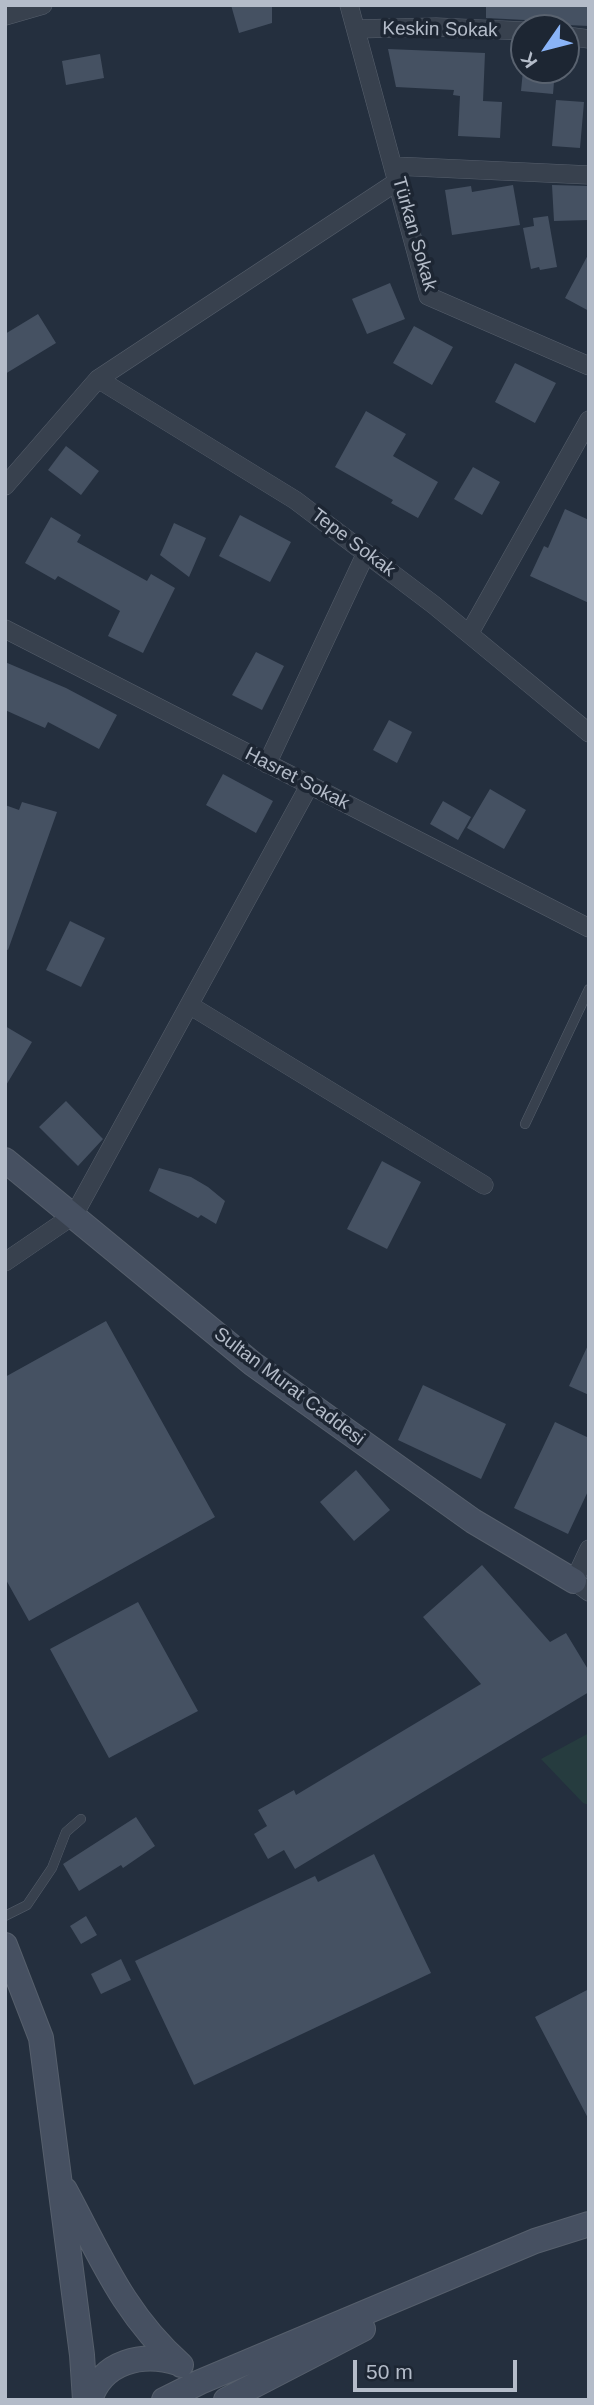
<!DOCTYPE html>
<meta charset="utf-8">
<style>
body{margin:0}
#map{position:relative;width:594px;height:2405px;overflow:hidden;background:#242f3e;font-family:Helvetica,sans-serif}
canvas{display:block}
.frame{position:absolute;inset:0;border:7px solid #b4bcc9;pointer-events:none}
.north{position:absolute;left:510px;top:14px;width:70px;height:70px;box-sizing:border-box;background:#1d2633;border:2px solid #59626f;border-radius:50%;rotate:235deg;font-size:19px;font-weight:700;line-height:28px;text-align:center;color:#b4bcc9}
.north::after{content:'';display:block;margin:auto;width:24px;height:32px;background:#8ab4f8;clip-path:polygon(50% 0,100% 100%,50% 72%,0 100%)}
.scale{position:absolute;left:353px;top:2360px;width:164px;height:32px;box-sizing:border-box;border:4px solid #b4bcc9;border-top:0;padding-left:9px;font-size:21px;line-height:24px;white-space:nowrap;color:#b4bcc9;-webkit-text-stroke:5px #1d2633;paint-order:stroke}
</style>
<div id="map">
<canvas width="594" height="2405"></canvas>
<div class="frame"></div>
<div class="north">K</div>
<div class="scale">50 m</div>
</div>
<script>
const c = document.querySelector('canvas').getContext('2d');
c.lineJoin = 'round';
function fill(path, color) { c.fillStyle = color; c.fill(path, 'evenodd'); }
function trace(path, color, width, dash) { c.strokeStyle = color; c.lineWidth = width; c.lineCap = dash ? 'butt' : 'round'; c.setLineDash(dash || []); c.stroke(path); }
function label(font, color, halo, rows, align = 'center') {
  c.font = font + ' Helvetica,sans-serif'; c.lineWidth = 7; c.setLineDash([]); c.textBaseline = 'middle'; c.strokeStyle = halo; c.fillStyle = color; for (const [text, x, y, turn = 0] of rows) {
    c.save(); c.translate(x, y); c.rotate((+turn || 0) * Math.PI / 180); c.textAlign = isNaN(turn) ? turn : align; if (halo) c.strokeText(text, 0, 0); c.fillText(text, 0, 0); c.restore();
  }
}
fill(new Path2D(`
 M589,1733V1805L583,1803L541,1759Z`), '#263c3f');
fill(new Path2D(`
 M231,5H272V23L239,33Z
 M486,5H589V26L567,25L558,28H535L531,22L525,20L486,18Z
 M388,49L485,53L483,101L502,102L500,138L458,136L460,96L453,95L454,90L396,87Z
 M100,54L104,78L66,85L62,61Z
 M523,70H555L553,94L521,91Z
 M556,100L584,102L580,148L552,146Z
 M513,185L520,225L452,235L445,190L471,186L472,192Z
 M552,185L589,186V220L554,221Z
 M548,216L557,267L540,270L539,267L531,269L523,228L534,226L533,218Z
 M589,253V311L565,298Z
 M390,283L405,319L367,334L352,299Z
 M38,314L56,343L5,374V334Z
 M414,326L453,347L432,385L393,363Z
 M515,363L556,383L535,423L495,402Z
 M366,411L406,434L393,456L438,482L418,518L391,503L393,500L335,467Z
 M66,446L99,471L81,495L48,470Z
 M473,467L500,482L482,515L454,499Z
 M565,509L589,520V603L530,576L544,546L548,548Z
 M240,515L291,542L270,582L219,556Z
 M51,517L81,535L77,542L147,581L151,574L175,588L143,653L108,636L120,611L58,576L55,580L25,563Z
 M174,523L206,538L189,577L160,555Z
 M256,652L284,666L262,710L232,695Z
 M5,662L66,688L117,715L99,749L48,722L45,728L5,710Z
 M389,720L412,732L397,763L373,750Z
 M223,774L273,801L256,833L206,805Z
 M490,789L526,810L504,849L467,828Z
 M443,801L471,817L458,840L430,824Z
 M22,802L57,812L8,950L5,949V805L19,810Z
 M70,921L105,938L81,987L46,970Z
 M5,1026L32,1042L5,1087Z
 M66,1101L103,1139L78,1166L39,1127Z
 M382,1161L421,1182L387,1249L347,1229Z
 M159,1168L191,1177L208,1187L225,1201L216,1224L201,1215L198,1218L149,1191Z
 M106,1321L215,1517L29,1621L5,1578V1377Z
 M589,1343V1395L569,1386Z
 M423,1385L506,1424L481,1479L398,1440Z
 M555,1422L589,1438V1489L568,1534L514,1508Z
 M356,1470L390,1510L354,1541L320,1502Z
 M482,1565L550,1642L566,1633L589,1671V1692L295,1869L284,1850L268,1859L254,1834L267,1826L258,1810L294,1790L296,1795L481,1684L423,1617Z
 M138,1602L198,1711L109,1758L50,1649Z
 M136,1817L155,1846L123,1868L121,1865L79,1891L63,1864Z
 M374,1854L431,1973L194,2085L135,1961L315,1876L318,1882Z
 M86,1916L97,1935L81,1944L70,1926Z
 M121,1959L131,1980L101,1994L91,1974Z
 M589,1989V2120L535,2017Z`), '#455162');
const lane = new Path2D(`
 M525,1124L589,989
 M5,1916L27,1905L52,1868L66,1832L81,1819`);
const street = new Path2D(`
 M349,5L428,296L589,366
 M5,16L43,5
 M356,29L436,27L524,31
 M566,36L589,39
 M394,166L589,175
 M98,379L295,500L434,605L589,733
 M5,486L98,379L398,181
 M5,629L589,928
 M469,634L589,420
 M267,764L366,553
 M191,1006L484,1185
 M5,1262L74,1215L309,786
 M589,1549L574,1581L589,1592`);
const secondary = new Path2D(`
 M5,1160L253,1364L473,1521L574,1581
 M5,1945L41,2038L82,2355L85,2400
 M65,2190C100,2255 124,2315 181,2365
 M90,2400C102,2361 143,2352 178,2363
 M164,2400L200,2382L535,2241L589,2224
 M226,2400L363,2329`);
trace(lane, '#565f6c', 10);
trace(street, '#565f6c', 19);
trace(secondary, '#565f6c', 26);
trace(lane, '#38414e', 9);
trace(street, '#38414e', 18);
trace(secondary, '#465061', 24);
label('19px', '#b4bcc9', '#1d2633', [
 ["Keskin Sokak",440,30,1],
 ["Türkan Sokak",414,234,74],
 ["Tepe Sokak",353,543,37],
 ["Hasret Sokak",297,779,27],
 ["Sultan Murat Caddesi",289,1387,37]
]);
</script>
